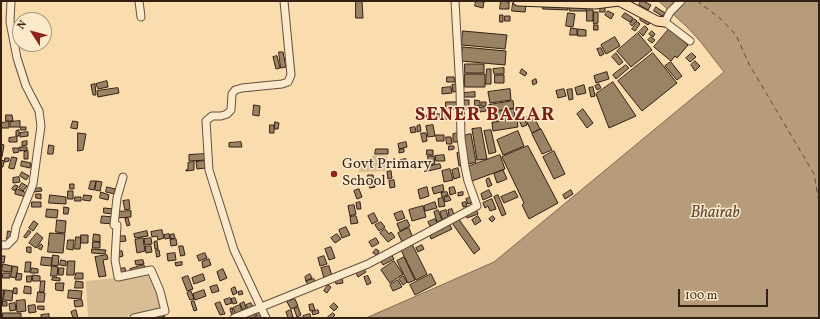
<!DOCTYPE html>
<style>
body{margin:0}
#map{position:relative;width:820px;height:319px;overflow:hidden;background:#f9ddaf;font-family:Vollkorn,serif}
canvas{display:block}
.frame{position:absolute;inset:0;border:2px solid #341f15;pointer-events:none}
.north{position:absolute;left:12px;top:12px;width:40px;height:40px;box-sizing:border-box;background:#fbe9cb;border:1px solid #ab9882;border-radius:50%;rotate:306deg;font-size:11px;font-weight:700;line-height:16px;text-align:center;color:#341f15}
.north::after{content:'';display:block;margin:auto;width:14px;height:18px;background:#8f2418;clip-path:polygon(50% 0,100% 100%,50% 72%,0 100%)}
.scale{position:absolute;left:678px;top:289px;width:90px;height:18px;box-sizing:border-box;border:2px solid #341f15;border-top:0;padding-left:5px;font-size:12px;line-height:14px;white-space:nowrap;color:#341f15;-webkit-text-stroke:3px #fbe9cb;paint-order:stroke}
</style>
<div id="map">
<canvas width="820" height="319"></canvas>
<div class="frame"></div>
<div class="north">N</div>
<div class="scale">100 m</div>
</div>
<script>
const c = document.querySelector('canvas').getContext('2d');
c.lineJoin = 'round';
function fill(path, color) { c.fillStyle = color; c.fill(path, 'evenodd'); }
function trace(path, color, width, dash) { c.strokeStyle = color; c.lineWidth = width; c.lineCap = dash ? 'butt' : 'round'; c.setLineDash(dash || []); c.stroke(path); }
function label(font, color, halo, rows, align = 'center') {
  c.font = font + ' Vollkorn,serif'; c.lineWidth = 3; c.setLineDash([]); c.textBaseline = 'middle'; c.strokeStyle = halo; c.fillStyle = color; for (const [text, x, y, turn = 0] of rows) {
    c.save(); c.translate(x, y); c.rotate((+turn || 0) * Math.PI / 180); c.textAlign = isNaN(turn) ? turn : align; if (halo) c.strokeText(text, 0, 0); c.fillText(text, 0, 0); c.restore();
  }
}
fill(new Path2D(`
 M374,155L387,156L386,171L358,172L366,160Z
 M151,270L164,311L135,317L128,316L126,318H88L86,281L115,278Z`), '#d8bd95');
const water = new Path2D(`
 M659,1H819V318H366L494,262L724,72L700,41L687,27Z`);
fill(water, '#b69c7b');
trace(water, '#826a52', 1);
trace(new Path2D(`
 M697,1L721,19L736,35L749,64L814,174L819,202`), '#624b39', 1, [5, 4]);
const building = new Path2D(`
 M356,1H362L363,18H356Z
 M476,1L484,2L483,8L475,6Z
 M501,1L509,2V9H500Z
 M641,1H643L651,5L648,10L639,5Z
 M513,3L526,5L525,12L512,11Z
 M543,4L568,5V10L543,9Z
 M601,5L605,6V12H600Z
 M570,6H586V11H570Z
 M656,7L665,13L662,16L654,11Z
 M587,10H593V21H587Z
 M608,11L614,14L611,19L605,15Z
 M594,12H598V23L594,24Z
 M568,13L575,14L573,27L566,26Z
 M625,13L633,18L630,22L622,17Z
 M500,15H503V22H500Z
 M505,16H510V21H505Z
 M641,17L650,23L648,25L640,20Z
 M634,19L637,21L632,26L630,24Z
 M638,22L640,24L635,31L632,29Z
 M594,25H598V30H594Z
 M645,26L648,29L643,36L639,32Z
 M571,28L577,29V35H570Z
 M578,29L586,30V36H578Z
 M669,29L688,45L677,58L675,56L671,61L654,47Z
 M463,31L507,35L505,49L462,45Z
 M652,31L655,34L653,37L649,34Z
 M638,33L652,50L631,67L617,51Z
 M615,37L620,46L606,54L601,45Z
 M651,37L655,40L652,43L648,40Z
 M463,47L506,51L505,65L461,61Z
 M601,48L604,54L600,56L597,49Z
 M279,52H283L286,67L281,68Z
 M616,53L623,62L619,65L612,57Z
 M653,53L677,83L642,111L618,81Z
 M692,53L696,57L690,62L686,58Z
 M277,56L280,68L276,69L273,57Z
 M695,61L700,66L695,71L691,65Z
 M671,62L682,76L677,80L665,66Z
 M465,64H484V73H465Z
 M626,65L629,68L616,79L613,75Z
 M504,68V74H494L493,69Z
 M487,69H491V84H486Z
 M522,69L527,73L525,76L520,73Z
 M607,72L609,79L596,83L594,76Z
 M465,74H485V87H465Z
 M495,75H504V83H495Z
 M447,77H454L455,82H447Z
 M536,79L537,83L533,85L532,81Z
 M107,81L108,87L98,89L96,84Z
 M613,82L636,116L609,128L596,94Z
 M95,84L96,95H93L91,85Z
 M458,84L459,91L453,92L452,85Z
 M599,84L601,88L597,90L595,86Z
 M584,85L586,93L577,95L575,88Z
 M451,87L452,93L442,94V88Z
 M593,87L595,96L591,97L589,88Z
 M118,88L119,93L98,97L97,91Z
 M510,89L511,100L490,103L488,92Z
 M564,89L566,96L558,98L556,91Z
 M572,89L573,99L569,100L567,90Z
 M475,92V97H464V93Z
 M464,100H469V109H464Z
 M475,100L480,101V106H475Z
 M513,101L514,108L490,112L489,105Z
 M446,102H458V109H446Z
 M482,102H486V106H481Z
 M254,105L260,106L259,116L253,115Z
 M486,107V111L480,112L479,108Z
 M514,109L515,118L493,122L491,113Z
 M583,109L593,123L587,128L577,114Z
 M435,114H441V118H435Z
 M442,114H447V119H442Z
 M6,115H12L13,121H6Z
 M427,115H432L433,119H427Z
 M533,115L540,129L532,133L525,118Z
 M524,118L527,125L522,127L519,120Z
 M517,119L518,127L493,131L492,123Z
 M20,121V127H10V122Z
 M73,121L78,122L77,129L71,128Z
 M9,122V128H1V123Z
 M275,122L279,123L278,129H275Z
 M270,125H274V133H270Z
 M420,125L421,131L417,132V126Z
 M433,125L435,136L428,137L426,126Z
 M21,127H26V130H21Z
 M415,127L416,132L411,133L410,128Z
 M481,128L487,159L477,160L472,129Z
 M541,129L552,150L542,154L532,134Z
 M19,130V136H16V131Z
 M491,130L496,152L489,154L484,131Z
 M518,131L524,146L503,155L497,140Z
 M28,132V136L20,137V133Z
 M78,133L86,134L83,150L78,151Z
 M421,133H426L427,141L423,142Z
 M458,133L459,142H453V134Z
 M471,134L476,162L468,164L463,136Z
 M436,135H444V141H437Z
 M17,137V142H9V138Z
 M446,137H451L452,144H447Z
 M27,141V145L22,146V142Z
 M241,142L242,147H229V143Z
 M406,142L407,147L399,149L398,144Z
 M1,144L4,145L2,157H1Z
 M49,145L54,146L53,154H48Z
 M449,146H454V149L449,150Z
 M528,146L558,203L529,219L522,205L524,203L502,157Z
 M20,147H27V150L21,151Z
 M13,148H19V152L14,153Z
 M376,149H388V154H375Z
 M404,149V152L399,153V150Z
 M427,150H433V155H427Z
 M28,151V159H24V152Z
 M554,151L565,174L554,179L543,157Z
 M461,152L464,165L459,166L457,153Z
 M205,154L206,160L189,161V155Z
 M444,155L445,161H436L435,156Z
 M500,155L505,169L472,181L467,167Z
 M428,156H434L435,164L429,165Z
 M12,157L17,158L14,169L9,168Z
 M5,158H9V161L5,162Z
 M406,159L407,163L400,164V160Z
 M1,160L4,161L3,167H1Z
 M22,161L31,163L30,168L21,166Z
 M205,161L206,168L197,169L196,162Z
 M194,162V170L186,171V170L188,169V163Z
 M440,164L441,168L428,171L427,167Z
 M458,168L460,177L454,179L452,170Z
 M450,169L453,180L444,182L442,171Z
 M503,170L507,179L497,183L494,174Z
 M391,171L392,178L388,179L387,172Z
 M22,172L29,176L26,180L20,176Z
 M368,175H373L375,187L370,188Z
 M19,177L20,182L13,183V178Z
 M489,178L492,185L488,187L486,180Z
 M394,180L395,187L390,188L389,181Z
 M91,181H96L94,190L89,189Z
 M97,181L102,182L100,191L95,190Z
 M22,183L27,186L23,191L19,188Z
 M70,184H74V189H70Z
 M15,185L18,186L15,191L12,189Z
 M443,185L444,191L434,194L432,188Z
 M107,187L115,189L114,194L106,192Z
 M427,187L429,196L420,199L418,190Z
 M454,187L456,193L450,195L449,188Z
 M41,188L42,191L34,192L33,189Z
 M17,189L27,193L26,197L15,194Z
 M359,189L362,197L357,199L354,191Z
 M489,190L492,196L483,200L481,194Z
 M571,190L573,194L565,199L563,195Z
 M68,191H73V199H68Z
 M515,191L518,197L504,203L501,197Z
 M101,192L109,195L108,200L100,198Z
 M447,192L448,195L442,197L441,193Z
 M463,192V195L458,196V193Z
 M36,194H41V199L36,198Z
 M50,195L66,197V204L49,203Z
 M84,195L92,196L90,201L83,200Z
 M498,195L506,214L502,216L494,197Z
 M449,196L451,200L445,202L444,198Z
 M75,197H81V201H75Z
 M472,197L474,202L468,204L466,199Z
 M443,198L445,206L439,207L438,199Z
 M492,199L496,209L490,211L488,206L485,208L483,203Z
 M129,200L130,209L125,210L123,201Z
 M32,202H41V207H32Z
 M360,202L361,209H357L356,203Z
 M435,202L437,208L425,211L424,206Z
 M466,202L467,206L463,207L462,203Z
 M354,205L356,214L350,216L348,206Z
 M423,206L426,217L412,221L409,210Z
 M64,207L69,208L68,214H64Z
 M104,208L114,209L113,214L104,213Z
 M47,209L58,210L57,218L46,217Z
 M452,209L454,215L449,216L448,210Z
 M476,209L478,214L467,218L465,214Z
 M438,210L442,220L437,222L434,212Z
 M446,210L448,217L442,219L440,212Z
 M131,211V217L116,218V212Z
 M402,211L405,218L397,221L394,214Z
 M374,213L378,221L372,224L368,216Z
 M102,216L114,217V224L101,223Z
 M356,216L358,223L351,224L350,217Z
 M478,216L481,221L475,225L472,220Z
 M493,216L495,219L492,222L489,219Z
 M128,218L130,225L127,226L125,219Z
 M458,218L480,249L474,254L452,223Z
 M435,219L437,223L430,226L428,222Z
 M57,220L66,221L65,233L56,232Z
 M407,220L410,226L400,231L397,224Z
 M34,221L38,224L33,231L29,228Z
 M381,222L385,227L379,231L375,225Z
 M449,223L452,229L431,239L429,233Z
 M346,227L350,235L342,238L339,230Z
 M409,228L413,238L402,242L398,233Z
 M385,229L389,234L391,232L395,237L388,242L380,233Z
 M29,230L31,232L26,238L24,237Z
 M162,230L164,238L158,240L157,236L152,237L151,232Z
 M8,231L12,232L11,239H7Z
 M147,231L148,236L135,238L134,234Z
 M37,233L43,238L36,248L29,243Z
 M50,233L65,234L63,253L48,252Z
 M94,234L100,235V242L93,241Z
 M169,234L170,238L165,239L164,235Z
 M174,234L175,238L170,239V235Z
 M337,234L341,239L335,243L331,238Z
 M81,235H88V243H81Z
 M125,236L126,241L118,242L117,237Z
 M76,237H81L80,249H75Z
 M143,238L145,251L137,253L135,240Z
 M151,238L152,244L145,245L144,239Z
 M376,238L379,243L372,247L369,242Z
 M176,239L177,245L171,246L170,240Z
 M68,240H74L73,250L67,249Z
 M157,241L158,249H155L154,242Z
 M93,242H100V248H93Z
 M41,244L43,246L41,250L38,248Z
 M412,244L427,274L416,280L401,250Z
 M422,245L424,249L418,252L416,248Z
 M151,246L152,252L146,253L145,247Z
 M179,246H183L185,255L181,256Z
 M27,247H31V253L27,252Z
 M331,247L335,258L329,260L325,249Z
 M92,249L106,250L105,254L92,253Z
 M376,249L379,251L377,255L373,253Z
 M156,250H159L160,256L157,257Z
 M122,251L123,256L117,258L116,252Z
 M175,253L176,260L168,261L167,254Z
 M205,253L207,258L199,261L197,256Z
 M391,254L394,259L383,265L380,260Z
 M53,255L59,256L58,266L52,265Z
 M107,255L108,259L103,260L106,276L99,277L95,257Z
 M1,256H5L4,263L1,262Z
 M324,256L327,264L320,266L318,258Z
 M42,257L52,258L51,266L41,265Z
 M404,257L415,280L408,283L397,261Z
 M209,259L211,265L203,268L202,262Z
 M61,260L66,261V266L60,265Z
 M143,260L144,264L136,265L135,261Z
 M68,261H75L74,275H67Z
 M394,261L403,274L390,283L381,270Z
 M26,262H31L30,272H25Z
 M182,262V265L176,266L175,263Z
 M3,264L12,266L11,272L2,271Z
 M144,265L146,270L132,274L130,269Z
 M13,266L18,267L16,278L11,277Z
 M52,266L58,267L57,276H51Z
 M329,266L332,276L324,278L321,268Z
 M32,268L38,269V273H31Z
 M59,268H64L63,275H59Z
 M125,268L126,274L121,275L119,269Z
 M363,268L366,272L358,277L356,273Z
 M223,269L227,278L220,281L217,272Z
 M3,273H10V278H3Z
 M17,273L22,274L21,280H16Z
 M76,273H83V279H75Z
 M203,274L205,280L194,284L192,278Z
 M310,274L312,278L306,281L305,277Z
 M431,274L436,284L415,295L410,285Z
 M33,275L40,276V281H33Z
 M27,276H32L31,282H27Z
 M188,276L193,289L187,291L182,278Z
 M368,276L371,283L367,285L364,277Z
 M403,276L407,282L403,285L399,279Z
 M53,277L60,278V281L52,280Z
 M342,278L343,283L336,284L335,279Z
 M314,279L315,283L308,285L306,281Z
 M398,280L402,287L393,291L390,285Z
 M41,281H45L44,292H40Z
 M76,281L83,282V288H75Z
 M56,283H64L63,291L56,290Z
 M217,285L219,291L212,293L210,287Z
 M328,285L331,287L327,293L324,291Z
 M25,286L31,287V294L24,293Z
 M235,287L237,293L233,295L231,289Z
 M14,288H17V294L13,293Z
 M1,290H4L2,304H1Z
 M5,290L13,291L12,301L4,300Z
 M69,290L82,291L81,299L68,298Z
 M204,290L206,296L195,300L193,294Z
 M191,291L194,299L190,300L187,293Z
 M242,291L243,294L239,295L238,292Z
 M38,292L45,293L44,302H37Z
 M230,298L232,303L226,305L224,300Z
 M235,298L237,303L233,304L231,299Z
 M295,299L298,306L291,309L287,302Z
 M25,300L26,311L17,312L16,301Z
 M82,300L83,306L75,307L74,301Z
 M3,301L7,302V306H3Z
 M194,301L197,310L194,311L191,302Z
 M220,302L225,314L220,315L215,304Z
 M244,302L246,308L243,310L240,304Z
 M15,303L16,310L10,311L9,304Z
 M251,303L253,307L248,309L246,305Z
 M334,303L338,307L334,311L330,307Z
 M313,304L315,310L310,311L309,305Z
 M35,305L36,312L29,313L28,306Z
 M240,305L242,311L236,314L233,308Z
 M38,306H44V310L38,309Z
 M298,307L301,315L297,317L294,309Z
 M232,308L234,315L232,316L230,309Z
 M76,310L78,318H73L71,312Z
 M261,310L264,318H258L255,313Z
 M291,310L293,317L288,318L286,312Z
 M318,310L319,313L313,315L312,312Z
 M3,313H21V318H3Z
 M163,313L165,316L160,318H145Z
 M254,313L256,318H244Z
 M333,313L335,315L332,318H329L328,317Z
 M49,314V318H41V315Z
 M310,314L311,318H303V316Z`);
fill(building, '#9a8265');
trace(building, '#341f15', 1);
const minor = new Path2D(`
 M139,1L141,17
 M681,1L670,12L665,22L690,41
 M123,177L117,198L114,225H117L115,260L118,277L151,270L160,291L165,311L134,318
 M1,245H7L14,238L16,227L33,184L41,126L39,111L26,86L17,58L10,22L11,1
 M234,318L368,264L477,206L468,181L465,167L461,138L460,90L455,1
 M266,318L234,250L209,170L206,121L212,116H221L227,114L231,110L232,94L235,90L242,88L282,84L288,82L291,75L284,1`);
const major = new Path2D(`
 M518,1L595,4L619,1L657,21L665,22`);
trace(minor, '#654e3c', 9);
trace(major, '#341f15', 11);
trace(minor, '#fbe9cb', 7);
trace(major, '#f9ddaf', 9);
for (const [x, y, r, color] of [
 [334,174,4,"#8f2418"]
]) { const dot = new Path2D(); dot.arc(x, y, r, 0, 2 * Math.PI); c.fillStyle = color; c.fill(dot); trace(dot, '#fbe9cb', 1.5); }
label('15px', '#341f15', '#fbe9cb', [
 ["Govt Primary",342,165],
 ["School",342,182]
], 'left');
label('italic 16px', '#624b39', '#fbe9cb', [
 ["Bhairab",715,214]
]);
c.letterSpacing = '1px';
label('bold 19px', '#7a1f14', '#fbe9cb', [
 ["SENER BAZAR",485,117]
]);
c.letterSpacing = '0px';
</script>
